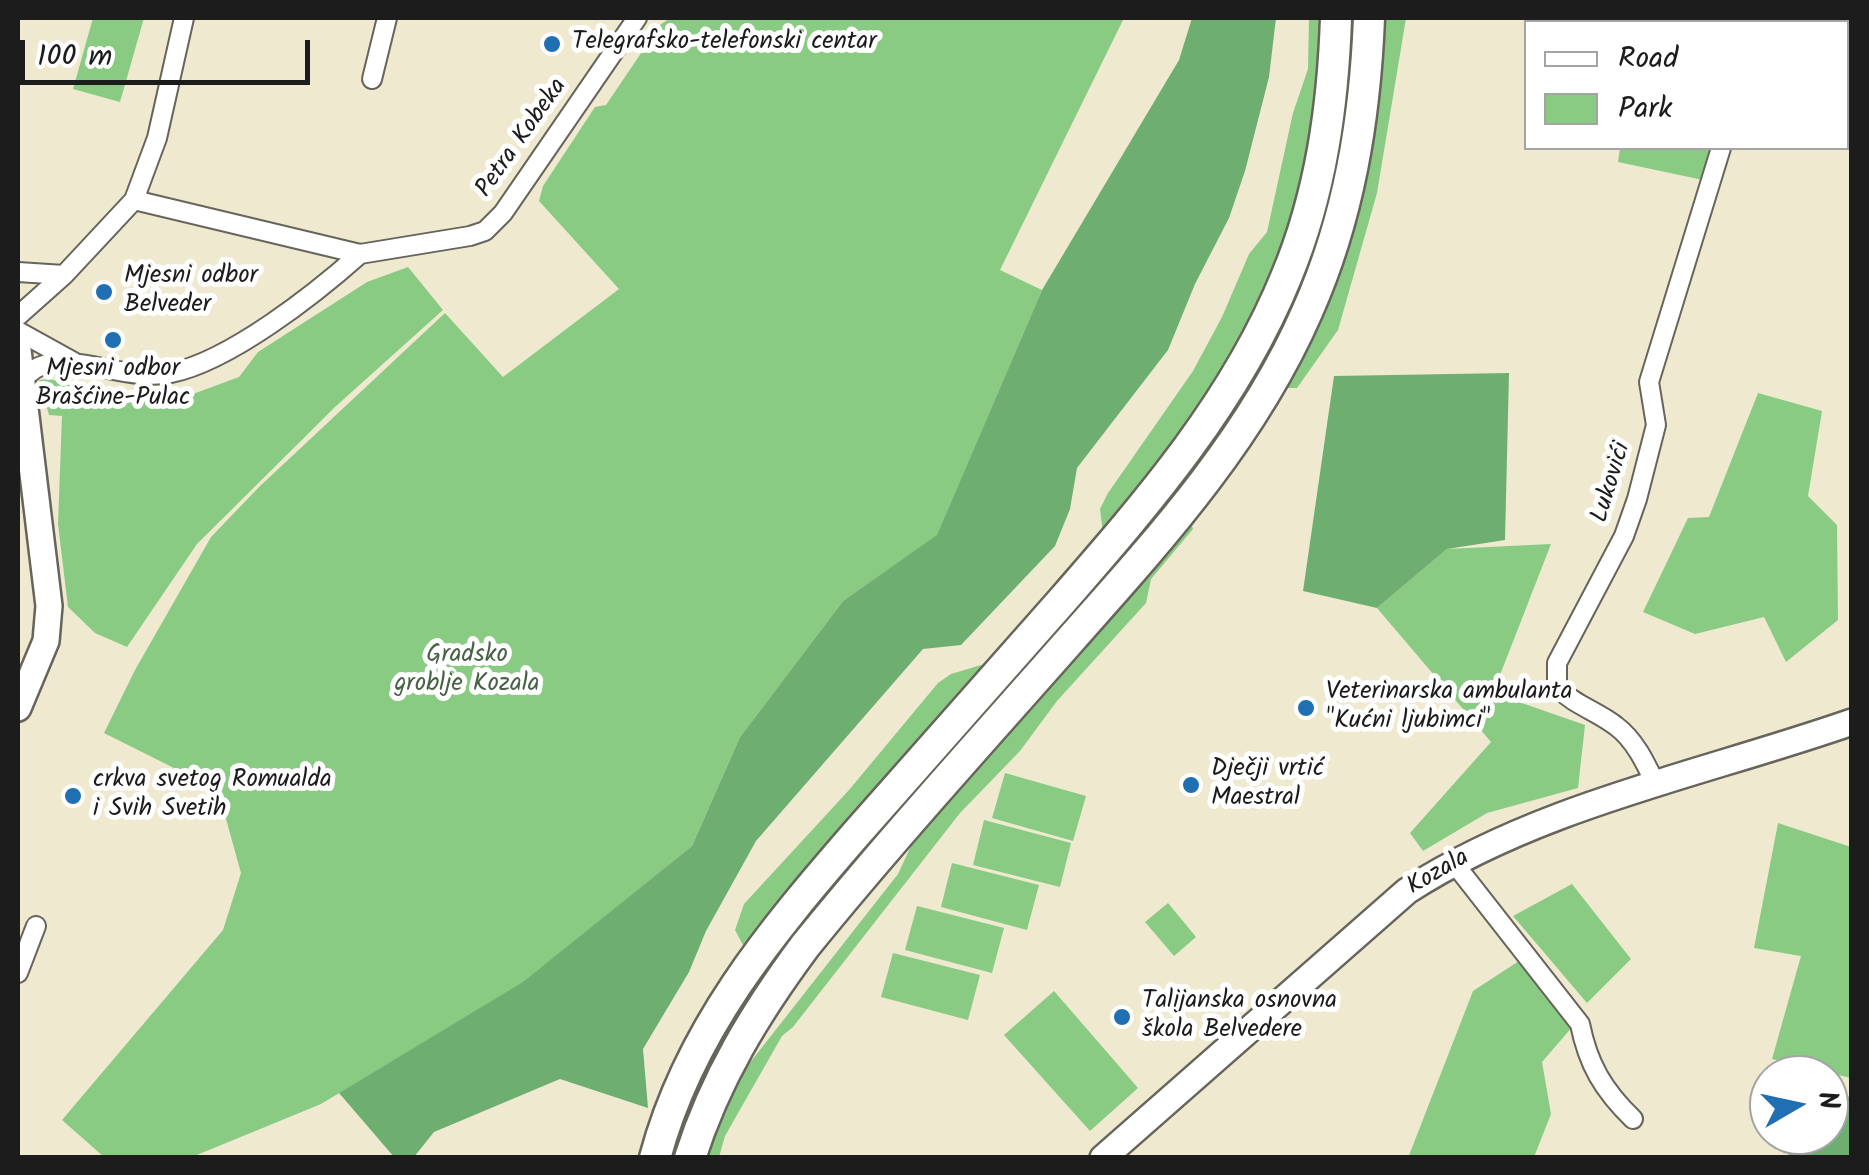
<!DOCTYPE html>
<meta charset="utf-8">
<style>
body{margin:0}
#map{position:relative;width:1869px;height:1175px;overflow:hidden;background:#efe9d0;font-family:Kalam,sans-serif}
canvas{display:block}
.frame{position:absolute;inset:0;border:20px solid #1c1c1c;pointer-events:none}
.legend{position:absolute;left:1524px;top:20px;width:325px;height:130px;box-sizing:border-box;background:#fff;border:2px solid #a4a4a4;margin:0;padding:12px 18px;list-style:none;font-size:30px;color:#1c1c1c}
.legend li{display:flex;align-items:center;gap:20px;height:50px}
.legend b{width:50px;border:2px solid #a4a4a4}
.north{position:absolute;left:1749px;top:1055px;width:100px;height:100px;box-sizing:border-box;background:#fff;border:2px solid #a4a4a4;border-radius:50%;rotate:81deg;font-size:28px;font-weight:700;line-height:40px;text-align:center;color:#1c1c1c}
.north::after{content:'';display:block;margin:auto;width:35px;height:45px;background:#1f6fb2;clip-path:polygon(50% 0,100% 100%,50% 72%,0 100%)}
.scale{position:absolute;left:20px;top:40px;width:290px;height:45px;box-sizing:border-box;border:5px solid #1c1c1c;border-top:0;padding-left:12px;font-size:30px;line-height:35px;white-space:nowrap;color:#1c1c1c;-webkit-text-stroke:8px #fff;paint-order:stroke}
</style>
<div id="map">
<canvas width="1869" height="1175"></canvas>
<div class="frame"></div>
<ul class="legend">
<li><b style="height:12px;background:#fff"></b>Road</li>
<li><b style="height:28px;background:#89cb83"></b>Park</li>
</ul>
<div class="north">N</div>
<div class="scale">100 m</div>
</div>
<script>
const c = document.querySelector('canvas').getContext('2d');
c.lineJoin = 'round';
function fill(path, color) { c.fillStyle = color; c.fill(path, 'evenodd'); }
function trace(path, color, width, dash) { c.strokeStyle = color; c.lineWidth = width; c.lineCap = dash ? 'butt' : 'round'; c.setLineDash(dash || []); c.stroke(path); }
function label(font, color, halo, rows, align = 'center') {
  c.font = font + ' Kalam,sans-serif'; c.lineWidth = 10; c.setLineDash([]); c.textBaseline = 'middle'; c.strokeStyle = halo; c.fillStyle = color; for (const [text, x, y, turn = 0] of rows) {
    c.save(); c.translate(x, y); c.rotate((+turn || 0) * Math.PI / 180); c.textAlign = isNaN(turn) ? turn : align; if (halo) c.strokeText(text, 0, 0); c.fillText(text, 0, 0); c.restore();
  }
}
fill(new Path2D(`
 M93,18H144L120,102L73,89Z
 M670,18H1124L1000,270L1042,290L937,536L843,601L740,737L692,846L523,983L321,1104L192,1157H104L62,1120L223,930L241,873L218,790L104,733L135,670L211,537L259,487L445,313L503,377L619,289L539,201L543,186L595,107L606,105L660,25Z
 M1309,18H1323C1315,162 1283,293 1198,413C1169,455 1134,493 1103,533L1100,509L1108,493L1193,371L1222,317L1249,254L1267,232L1293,113L1308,69Z
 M1386,18H1406L1377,193L1338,330L1297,388H1284L1359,201L1376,117Z
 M1620,148H1712L1703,180L1618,162Z
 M408,267L443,310L335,407L197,544L127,647L95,633L68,607L58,524L62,416L49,415L39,380L50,379L119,400L174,401L239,377L258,352L272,343L367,282Z
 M1758,393L1822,411L1808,496L1837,525L1838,620L1786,662L1764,617L1695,634L1643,612L1688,518L1709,517Z
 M1240,456L1192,526L1193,529L1151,579L1146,603L1057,701L1020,751L960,813L793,1027L782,1036L725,1136L719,1157L704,1158L734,1083L898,874L917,833Z
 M1551,544L1493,693L1585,725L1578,788L1487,813L1423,851L1410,833L1491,742L1377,608L1447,549Z
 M988,663L743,945L735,930L744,904L849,790L938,683L951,674Z
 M1005,773L1086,796L1073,841L992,818Z
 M984,820L1071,843L1060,887L973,865Z
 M1778,823L1851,847V1078L1772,1059L1801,956L1754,948Z
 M952,863L1039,885L1027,930L941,907Z
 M1572,884L1631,959L1587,1003L1513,916Z
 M1168,903L1196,937L1174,956L1145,922Z
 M917,906L1004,928L992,973L905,950Z
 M893,953L980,975L968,1020L881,997Z
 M1522,959L1574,1025L1542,1062L1551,1114L1534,1157L1408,1158L1473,991Z
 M1054,991L1138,1088L1090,1131L1004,1035Z`), '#89cb83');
fill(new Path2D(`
 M1192,18H1276L1269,77L1245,171L1229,218L1195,284L1168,350L1077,468L1070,509L1055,546L961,645L923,649L756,841L706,931L689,972L643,1049L648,1108L560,1079L434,1132L414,1157H394L339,1093L523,982L692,846L740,737L843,601L937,535L1042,290L1179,60Z
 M1509,373L1505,540L1447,549L1377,608L1303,591L1334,376Z
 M1829,1092L1851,1097V1157H1788L1793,1135H1829Z`), '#6eaf71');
const minor = new Path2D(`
 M1721,18V22
 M372,79L387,18
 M134,200L360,254L470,236L485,231L503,213L637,18
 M18,272L64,275
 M18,316L64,275L134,200L157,138L184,18
 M18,331L74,362
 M22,379C28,375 34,368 41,366C75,353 129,382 171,373C230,361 315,294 360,254
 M1656,785C1646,764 1635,740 1616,726C1597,711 1574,705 1557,687V663L1624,536L1637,499L1656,425L1649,382L1721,148
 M1454,863L1580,1024C1588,1064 1603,1090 1633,1119
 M18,973L36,926`);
const secondary = new Path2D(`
 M18,350L49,606L46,641L18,708
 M1103,1158L1407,891C1540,805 1703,774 1852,722`);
const trunk = new Path2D(`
 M655,1158C689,1030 771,932 856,834C924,757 993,680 1061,602C1149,501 1236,401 1287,275C1321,193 1333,106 1336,18
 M690,1158C715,1079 756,1012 805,946C891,840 983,739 1073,637C1162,537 1253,436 1307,312C1349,218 1365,119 1369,18`);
trace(minor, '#66645b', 22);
trace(secondary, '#66645b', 30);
trace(trunk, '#66645b', 35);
trace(minor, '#fff', 18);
trace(secondary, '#fff', 25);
trace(trunk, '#fff', 30);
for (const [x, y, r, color] of [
 [552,44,10,"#1f6fb2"],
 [104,292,10,"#1f6fb2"],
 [113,340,10,"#1f6fb2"],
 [1306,708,10,"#1f6fb2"],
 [1191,785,10,"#1f6fb2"],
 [73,796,10,"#1f6fb2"],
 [1122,1017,10,"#1f6fb2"]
]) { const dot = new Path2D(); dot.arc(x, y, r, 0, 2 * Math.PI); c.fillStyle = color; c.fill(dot); trace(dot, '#fff', 4); }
label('25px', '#1c1c1c', '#fff', [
 ["Telegrafsko-telefonski centar",572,44],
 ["Mjesni odbor",124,278],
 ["Belveder",124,307],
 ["Mjesni odbor",113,371,"center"],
 ["Brašćine-Pulac",113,400,"center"],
 ["Veterinarska ambulanta",1326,694],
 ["\"Kućni ljubimci\"",1326,723],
 ["Dječji vrtić",1211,771],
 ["Maestral",1211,800],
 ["crkva svetog Romualda",93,782],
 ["i Svih Svetih",93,811],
 ["Talijanska osnovna",1142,1003],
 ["škola Belvedere",1142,1032]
], 'left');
label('25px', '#1c1c1c', '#fff', [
 ["Petra Kobeka",523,139,-55],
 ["Lukovići",1613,483,-73],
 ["Kozala",1439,874,-30]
]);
label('25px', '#486245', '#fff', [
 ["Gradsko",467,657],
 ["groblje Kozala",467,686]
]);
</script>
